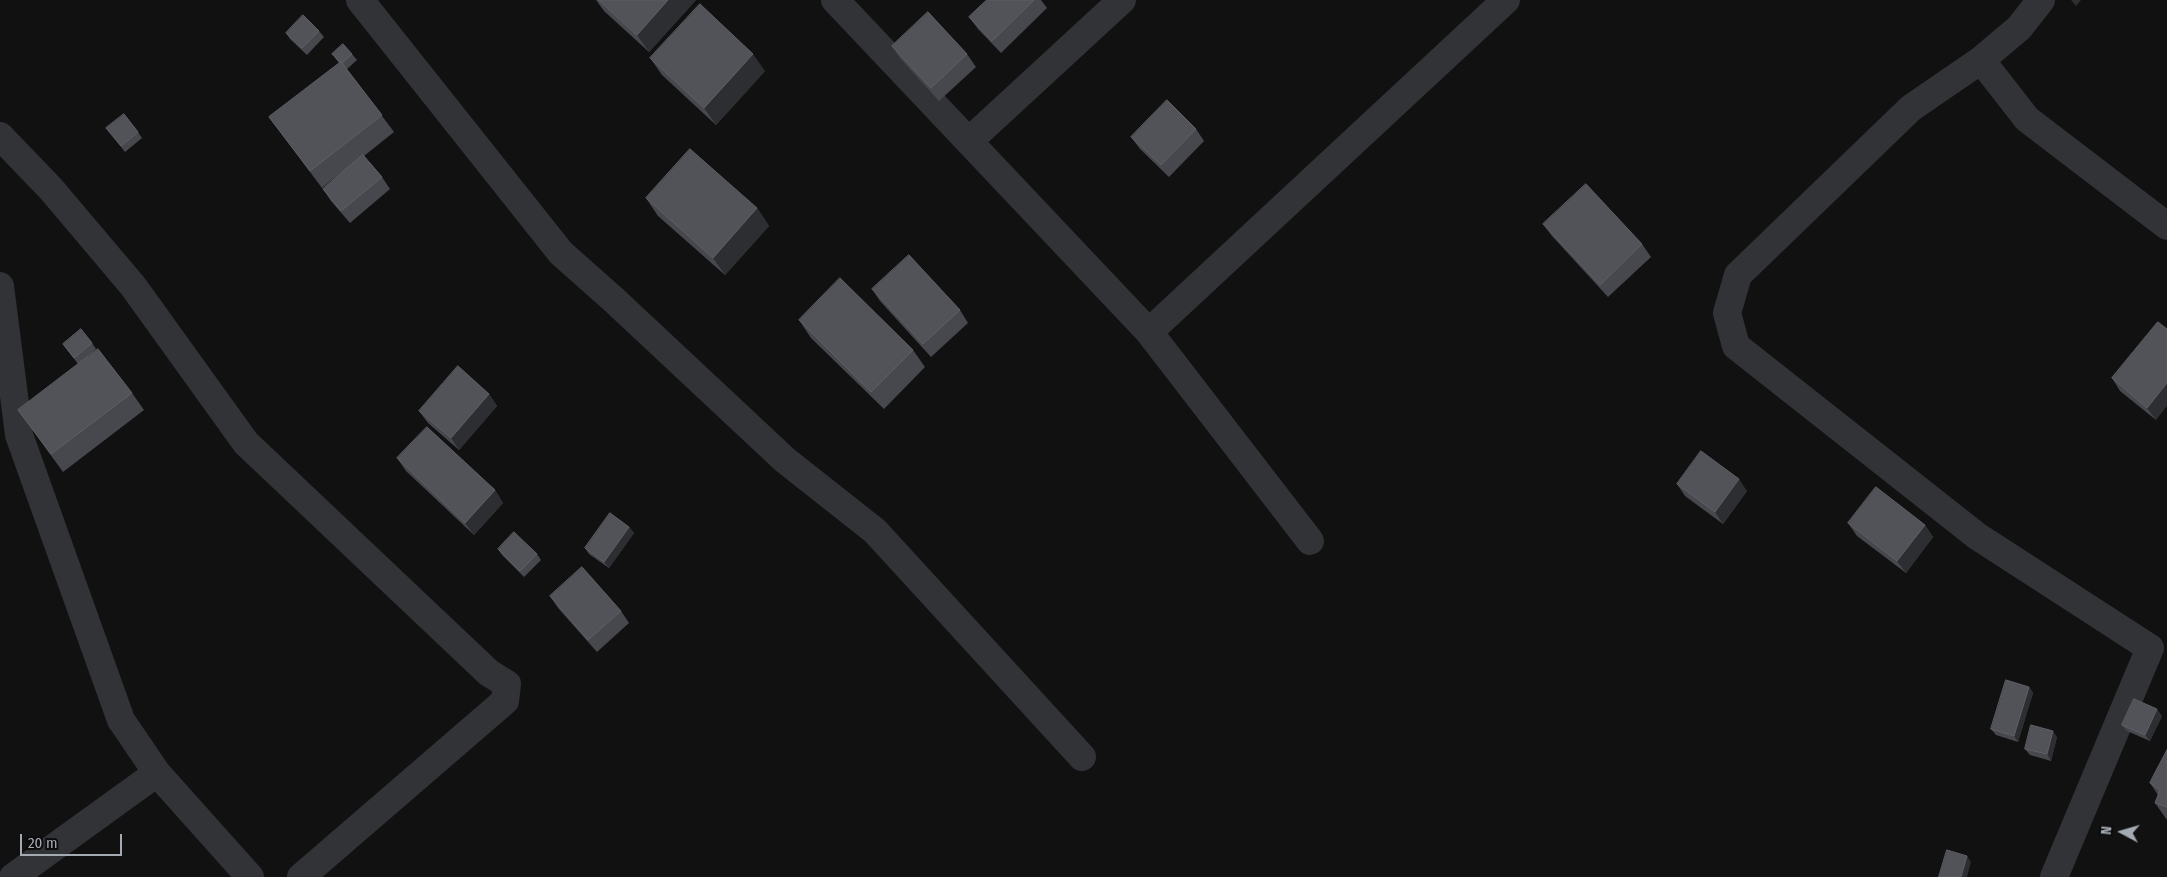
<!DOCTYPE html>
<style>
body{margin:0}
#map{position:relative;width:2167px;height:877px;overflow:hidden;background:#111112;font-family:"Fira Sans Condensed",sans-serif}
canvas{display:block}
.north{position:absolute;left:2097px;top:807px;width:50px;height:50px;-webkit-text-stroke:4px #0c0c0d;paint-order:stroke;rotate:276deg;font-size:14px;font-weight:700;line-height:20px;text-align:center;color:#a3aab2}
.north::after{content:'';display:block;margin:auto;width:18px;height:22px;background:#a3aab2;clip-path:polygon(50% 0,100% 100%,50% 72%,0 100%)}
.scale{position:absolute;left:20px;top:834px;width:102px;height:22px;box-sizing:border-box;border:2px solid #a3aab2;border-top:0;padding-left:6px;font-size:15px;line-height:18px;white-space:nowrap;color:#a3aab2;-webkit-text-stroke:4px #0c0c0d;paint-order:stroke}
</style>
<div id="map">
<canvas width="2167" height="877"></canvas>
<div class="north">N</div>
<div class="scale">20 m</div>
</div>
<script>
const c = document.querySelector('canvas').getContext('2d');
c.lineJoin = 'round';
function trace(path, color, width, dash) { c.strokeStyle = color; c.lineWidth = width; c.lineCap = dash ? 'butt' : 'round'; c.setLineDash(dash || []); c.stroke(path); }
function fill(path, color) { c.fillStyle = color; c.fill(path, 'evenodd'); }
trace(new Path2D(`
 M360,0L561,253L614,300L785,460L875,531L1082,757
 M835,0L1149,332L1310,541
 M2041,0L2019,28L1981,60L2027,119L2167,226
 M1981,60L1911,108L1738,275L1727,313L1736,346L1977,536L2150,648L2054,877
 M0,136L51,189L133,286L246,443L489,673L507,684L505,701L301,877
 M969,141L1122,0
 M0,286L19,435L121,720L157,773L250,877
 M1149,332L1506,0
 M13,877L157,773`), '#323337', 28);
fill(new Path2D(`
 M596,0H696L649,52L604,11Z
 M987,0H1041L1047,8L1001,53L978,29L969,17Z
 M319,31L324,37L307,55L290,39L286,33Z
 M892,46L967,54L976,67L939,101L900,58Z
 M332,54H352L357,60L347,69L394,132L364,156L382,177L390,189L350,223L331,201L323,189L342,172L322,188L269,117L339,63Z
 M650,58L765,71L716,125L662,75Z
 M106,128L138,132L142,138L125,152Z
 M1196,129L1204,141L1169,177L1140,149L1131,137Z
 M646,198L757,208L769,226L725,275L658,216Z
 M1543,224L1642,244L1651,257L1608,297L1552,236Z
 M872,289L960,310L968,323L931,357L880,301Z
 M799,320L913,350L925,367L884,409L811,338Z
 M2158,322L2156,420L2120,391L2112,378Z
 M92,343L96,349L87,357L132,393L144,410L63,472L18,410L78,364L63,344Z
 M489,394L497,406L459,450L428,423L419,411Z
 M397,458L495,490L503,503L474,535L406,471Z
 M1677,484L1747,491L1723,524L1685,496Z
 M1848,523L1925,525L1933,537L1906,573L1857,536Z
 M629,527L634,533L609,568L589,554L585,548Z
 M498,549L537,554L541,560L524,577L502,555Z
 M550,596L621,611L629,623L597,652L558,608Z
 M2029,687L2033,693L2018,742L1996,735L1991,729Z
 M2162,716L2150,741L2127,731L2122,725Z
 M2057,737L2051,761L2030,755L2025,749Z
 M2167,750V820L2155,803L2158,795L2150,783Z`), '#47484d');
fill(new Path2D(`
 M668,0H696L649,52L637,35Z
 M2071,0H2081L2076,6Z
 M753,54L765,71L716,125L704,108Z
 M757,208L769,226L725,275L713,258Z
 M2167,383V406L2156,420L2147,408Z
 M489,394L497,406L459,450L451,438Z
 M1739,479L1747,491L1723,524L1715,512Z
 M495,490L503,503L474,535L465,523Z
 M1925,525L1933,537L1906,573L1897,561Z
 M629,527L634,533L609,568L604,562Z
 M2029,687L2033,693L2018,742L2014,736Z
 M2157,709L2162,716L2150,741L2145,735Z
 M2053,731L2057,737L2051,761L2047,754Z
 M1967,856L1971,862L1967,877H1961Z`), '#2d2e31');
const building = new Path2D(`
 M599,0H668L637,35Z
 M987,0H1034L992,41L969,17Z
 M700,4L753,54L704,108L650,58Z
 M928,12L967,54L931,88L892,46Z
 M303,15L319,31L302,48L286,33Z
 M343,44L352,54L342,63L341,62H340L332,54Z
 M341,62L382,115L310,171L269,117Z
 M1167,100L1196,129L1161,165L1131,137Z
 M124,114L138,132L121,146L106,128Z
 M690,149L757,208L713,258L646,198Z
 M363,155L382,177L341,211L323,189Z
 M1586,184L1642,244L1600,285L1543,224Z
 M909,255L960,310L923,344L872,289Z
 M840,278L913,350L871,392L799,320Z
 M2158,322L2167,329V383L2147,408L2112,378Z
 M81,329L92,343L74,358L63,344Z
 M98,349L132,393L51,454L18,410Z
 M458,366L489,394L451,438L419,411Z
 M427,427L495,490L465,523L397,458Z
 M1701,451L1739,479L1715,512L1677,484Z
 M1876,487L1925,525L1897,561L1848,523Z
 M610,513L629,527L604,562L585,548Z
 M514,532L537,554L520,571L498,549Z
 M582,567L621,611L588,640L550,596Z
 M2006,680L2029,687L2014,736L1991,729Z
 M2134,699L2157,709L2145,735L2122,725Z
 M2031,725L2053,731L2047,754L2025,749Z
 M2167,750V807L2155,803L2160,790L2150,783Z
 M1947,850L1967,856L1961,877H1939Z`);
fill(building, '#515358');
trace(building, '#5e6066', 1);
</script>
